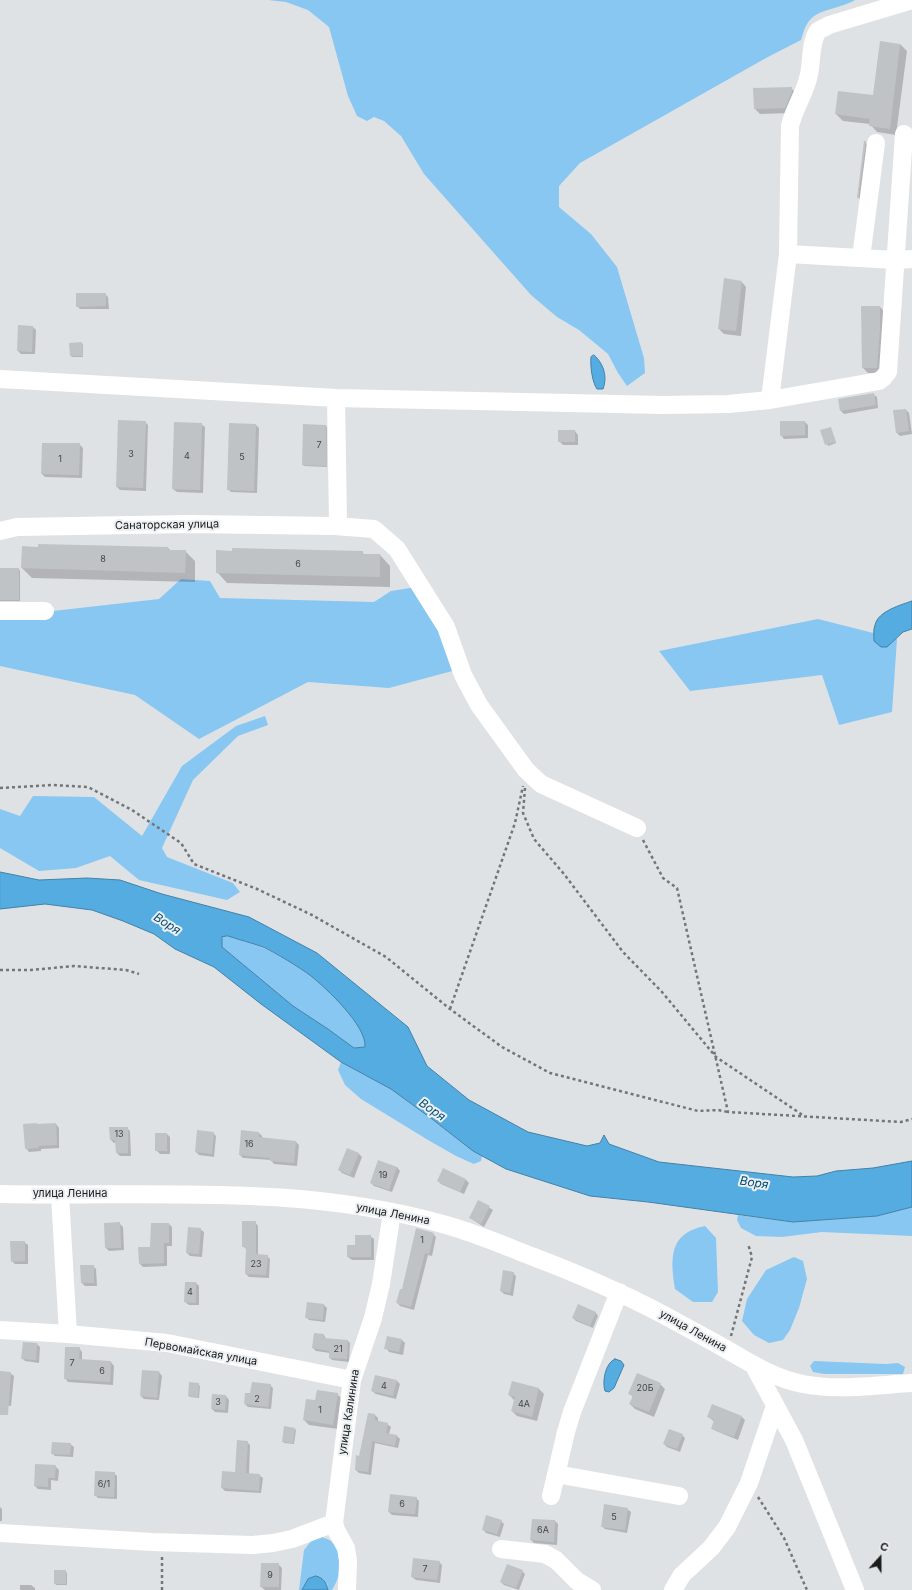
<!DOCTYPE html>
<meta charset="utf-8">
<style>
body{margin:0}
#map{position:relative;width:912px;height:1590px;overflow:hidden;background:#dfe2e5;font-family:Inter,sans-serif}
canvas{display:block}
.north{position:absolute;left:860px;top:1538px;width:40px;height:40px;-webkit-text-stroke:3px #edf0f2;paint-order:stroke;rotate:21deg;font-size:11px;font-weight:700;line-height:16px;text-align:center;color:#1a1c1c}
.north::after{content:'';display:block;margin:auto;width:14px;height:18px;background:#1a1c1c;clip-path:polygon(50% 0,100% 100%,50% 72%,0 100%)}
</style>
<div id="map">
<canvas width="912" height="1590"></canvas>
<div class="north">С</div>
</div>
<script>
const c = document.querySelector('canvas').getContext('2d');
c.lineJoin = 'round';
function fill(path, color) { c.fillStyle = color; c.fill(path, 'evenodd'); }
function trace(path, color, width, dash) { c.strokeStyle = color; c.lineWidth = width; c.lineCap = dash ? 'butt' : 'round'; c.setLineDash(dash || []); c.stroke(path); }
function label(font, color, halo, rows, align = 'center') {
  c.font = font + ' Inter,sans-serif'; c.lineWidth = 4; c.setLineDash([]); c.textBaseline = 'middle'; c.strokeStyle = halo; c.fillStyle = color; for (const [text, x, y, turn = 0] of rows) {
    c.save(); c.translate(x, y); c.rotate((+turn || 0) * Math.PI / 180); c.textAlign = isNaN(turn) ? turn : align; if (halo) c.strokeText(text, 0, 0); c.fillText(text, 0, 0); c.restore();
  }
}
fill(new Path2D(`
 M268,0H855C842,8 819,9 810,20C805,25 803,34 801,40L766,58L580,163L559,186V207L591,234L617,267L644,358L645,373L627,386L618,373L608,354L579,330L557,317L531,295L424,174L401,136L384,121L374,117L367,121L357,116L348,96L329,27L308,10L286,2Z
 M181,579L210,581L220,598L374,602L391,591L416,587L444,632L456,670L389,688L308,682L199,739L135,695L0,666V617L159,599Z
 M818,619L897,639L892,712L839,725L822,675L690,691L659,651Z
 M265,716L268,725L238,736L193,780L162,848L167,857L233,883L240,892L227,900L139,880L110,856L76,868L39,871L0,848V809L20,816L33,796L94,797L142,836L182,766L236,726Z
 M228,936C240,940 252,943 263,948C274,952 301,968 311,976C327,988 367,1026 365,1047L354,1048L328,1029L293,1006L222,947V937Z
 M341,1062L391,1089L432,1119L473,1151L482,1156L481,1161L474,1164L456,1156L428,1140L361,1099L345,1085L338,1070Z
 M912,1207V1236L822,1232L782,1237L756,1236L741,1228L737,1220L738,1215L793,1222L877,1216Z
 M705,1226L716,1238L718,1292L712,1302H693L675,1289C670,1258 669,1233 705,1226Z
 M794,1257L803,1261L807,1279L799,1308L790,1330L783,1340L769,1343L754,1335L742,1321L747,1299L766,1270Z
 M814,1361L886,1364L898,1363L905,1367L903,1374H824L813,1372L810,1366Z
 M322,1537C324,1538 329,1539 331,1541C345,1553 341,1577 332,1590H328L327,1584L308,1579L302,1590H299L304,1550L312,1540Z`), '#88c7f1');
const water = new Path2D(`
 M594,355C603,363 608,376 603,389H597C592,382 590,365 591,357Z
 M912,601V629L903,632L887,647H881L874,641C874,636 873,630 875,625C878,611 901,605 912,601Z
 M0,872L39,880L87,878L120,880L162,894L249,917L317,953L408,1027L427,1066L469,1100L528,1132L587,1146L600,1143L604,1135L609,1144L659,1162L793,1177L817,1176L836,1171L873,1168L912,1161V1207L877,1216L793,1222L648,1202L590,1196L506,1169L473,1151L432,1119L391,1089L341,1062L261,1004L214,967L175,949L154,934L123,921L92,910L45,904L0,909ZM228,936C240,940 252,943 263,947C274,952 301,968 311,976C326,988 367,1026 365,1047L354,1048L328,1029L293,1006L222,947V937Z
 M615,1359L621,1361L624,1365L614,1388L609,1392L605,1391C602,1382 605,1363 615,1359Z
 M316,1576C323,1578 326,1582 328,1590H302L308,1579Z`);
fill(water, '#54ace1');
trace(water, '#4381a6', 1);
fill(new Path2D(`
 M900,44L907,51L896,135L877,132L870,124L843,121L836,114L874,97Z
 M791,88L796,93L790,113L760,114L755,109Z
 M865,142L868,145L861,201L858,197Z
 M741,281L746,287L741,336L724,334L719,329Z
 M105,294L108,297L109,309H80L77,306Z
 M862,307H880L885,312L882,373H868L863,368Z
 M33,327L36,330L35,354H21L18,351Z
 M82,343L83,345V357H72L71,356Z
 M873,394L877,397L878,408L844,414L841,411L839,400Z
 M906,410L909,413L912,434L900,436L897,433Z
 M145,422L148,425L146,491L120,490L117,487Z
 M805,422L808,425V438L784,439L781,435Z
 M201,424L205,427L203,493L177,492L173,489Z
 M230,424L256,425L259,428L257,493L231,492L228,489Z
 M326,426L327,427V467L304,466L303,465Z
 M830,428L836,443L828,446L822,431Z
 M575,431L578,435V445H563L559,441Z
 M79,444L83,448L82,478L45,477L42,474Z
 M22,547L168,548L171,551H185L195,561V582L32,578L22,568Z
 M362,552L365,555H380L390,566V587L227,583L217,572Z
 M0,569H18L20,570V601H0Z
 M56,1124L59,1128V1148L41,1149V1151L29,1152L26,1148L38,1125Z
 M127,1128L130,1131L131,1156H120L117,1153L116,1143H114L111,1140Z
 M213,1133L216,1136L214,1157L199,1155L196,1152Z
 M259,1133L262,1136V1138L296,1142L299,1145L297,1166L274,1164L271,1160L243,1158L240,1155Z
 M167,1134L170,1137V1154H160L156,1150Z
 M347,1149L359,1154L362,1157L354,1178L342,1173L339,1170Z
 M397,1167L400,1171L392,1192L374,1186L371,1183Z
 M443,1169L466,1180L469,1183L464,1194L441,1184L438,1181Z
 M479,1201L493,1210L484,1227L470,1218Z
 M255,1222L258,1226V1255L267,1256L270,1259L269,1278L249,1277L246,1274L247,1250L243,1246Z
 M120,1224L123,1227L124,1250L109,1251L106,1248Z
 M152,1224H169L172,1227V1246H167V1266L143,1267L140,1264L151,1248Z
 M200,1229L204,1232L202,1257L190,1256L187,1253Z
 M433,1234L436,1237L432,1256L428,1255L414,1310L400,1306L397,1302Z
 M370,1236L374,1239V1260H352L348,1257V1246H356Z
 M24,1242L28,1245V1264H15L12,1261Z
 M93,1266L96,1269L97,1286H85L82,1283Z
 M513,1273L516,1276L513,1296L504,1294L501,1291Z
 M186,1283H196L199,1286V1305H189L185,1302Z
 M308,1303L324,1305L327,1308L325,1322L309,1320L306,1317Z
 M595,1312L598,1316L593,1328L576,1321L573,1318Z
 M324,1335L326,1339L348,1341L350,1343L349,1362L332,1360L330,1358V1353L316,1351L313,1348Z
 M388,1337L402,1340L405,1343L403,1355L389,1352L386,1348Z
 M37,1344L40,1347L39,1363L25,1361L22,1358Z
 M79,1348L82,1352V1360L111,1362L114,1366L113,1385L68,1382L65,1378Z
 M0,1372L10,1373L14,1376L11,1406L0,1405Z
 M159,1372L162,1376L159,1400L144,1399L141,1396Z
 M397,1381L400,1384L396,1399L376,1394L372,1391Z
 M513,1382L539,1389L544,1394L537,1421L517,1416L512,1411L514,1400L509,1395Z
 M198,1384L200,1386L199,1398L190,1397L189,1396Z
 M660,1384L665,1389L654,1417L635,1409L630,1404L633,1397L629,1393Z
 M270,1385L273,1388L271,1409L248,1407L245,1404L251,1395Z
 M337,1394L342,1399L338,1429L309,1425L304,1420Z
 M226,1396L229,1400L228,1413L215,1412L212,1409Z
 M375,1415L378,1418V1422L387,1424L391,1427L389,1434L397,1436L400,1439L398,1448L375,1443L371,1475L359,1473L356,1470Z
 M708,1417H742L745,1420L738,1440L716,1431L712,1428L715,1422Z
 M295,1429L296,1430L294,1444L284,1443L283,1441Z
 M682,1435L685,1438L680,1452L667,1447L664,1444Z
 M247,1442L250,1445L249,1474L259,1475L263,1478L261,1493L225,1491L222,1488L236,1473Z
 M70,1444L74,1447L73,1457L55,1456L52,1453Z
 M55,1466L59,1470L58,1481L51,1480V1490L38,1489L35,1486Z
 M114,1473L117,1476V1499L98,1498L95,1495Z
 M416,1498L419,1501L418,1517L392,1515L389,1512Z
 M0,1507L2,1509V1521H0Z
 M627,1509L631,1512L627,1533L605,1529L602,1526Z
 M501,1521L504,1524L500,1537L486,1533L483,1529Z
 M555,1521L558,1524L557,1545L534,1543L531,1540Z
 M439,1562L442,1565L440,1583L416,1580L412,1577Z
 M278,1564L282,1568L281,1590H265L261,1587Z
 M65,1571L67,1573V1585H56L55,1583Z
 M522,1571L525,1574L519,1590L504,1585L501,1582Z
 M20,1585H31L35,1588V1590H20Z`), '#0003');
fill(new Path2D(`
 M880,41L900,44L890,129L869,126L870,119L835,114L838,91L873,95Z
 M792,87V92L785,108L754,109L753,88Z
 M864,141H866L858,198H857Z
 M724,278L742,281L736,331L718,329Z
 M76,293H106V306L76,307Z
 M861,306H880V329L877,368H862Z
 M18,325L33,326L32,352L17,351Z
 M82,342L83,356H70L69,343Z
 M874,393L876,405L840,411L838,399Z
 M906,409L909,431L896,433L893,410Z
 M118,420L146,421L143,488L116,487Z
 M780,421H805V435L780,436Z
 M174,422L202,423L200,490L172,489Z
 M229,423L256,424L254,491L227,490Z
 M303,424L326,425L327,466L302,465Z
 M831,427L836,442L825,445L820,430Z
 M558,430H575V442H558Z
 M42,443H80L79,475L41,474Z
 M38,544L168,547V550H186L185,573L21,568L22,546L38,547Z
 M232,548L363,551V554H380V577L216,573V550L232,551Z
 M0,568H19V600H0Z
 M37,1123V1124L56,1123L57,1145L38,1146L39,1148L25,1149L23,1124Z
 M109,1127H128V1153H116L115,1140H110Z
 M197,1130L214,1132L212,1154L195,1152Z
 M241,1130L259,1132V1137L296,1141L294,1163L270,1161V1158L239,1155Z
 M155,1133H167V1151H155Z
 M347,1148L359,1153L350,1175L338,1170Z
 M378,1160L397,1167L389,1190L370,1183Z
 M443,1168L466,1179L460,1192L437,1181Z
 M478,1200L490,1206L481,1224L469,1218Z
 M242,1221H256V1254L268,1255L266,1275L245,1274L246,1247H242Z
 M120,1222L121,1248H105L104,1223Z
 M151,1223H169V1243H164V1263L139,1264L138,1247H150Z
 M188,1227L201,1228L199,1254L186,1253Z
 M416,1228L434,1233L429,1254L425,1253L411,1307L396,1303L400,1289H402Z
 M355,1235H371V1257H347V1245H355Z
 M10,1241H25V1261L11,1262Z
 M80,1265H94V1283H81Z
 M503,1270L514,1272L510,1293L500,1291Z
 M185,1282H196V1303L184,1302Z
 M307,1302L324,1304L323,1320L305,1318Z
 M578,1304L596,1312L590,1326L572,1318Z
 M314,1333L324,1334V1338L348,1340L347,1359L329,1358V1351L312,1348Z
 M387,1336L402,1339L399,1352L384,1349Z
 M23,1342L37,1343L36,1360L21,1359Z
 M65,1347H80L79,1359L111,1361L110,1382L64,1379Z
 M142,1370L159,1371L157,1398L140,1396Z
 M0,1371L11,1372L8,1415H0Z
 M637,1373L661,1383L649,1412L629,1404L633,1396L628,1394Z
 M375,1375L397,1380L393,1396L371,1391Z
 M512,1381L539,1388L532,1417L511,1411L515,1397L508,1395Z
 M189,1382L199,1383L198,1397L188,1396Z
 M252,1382L271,1384L268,1407L244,1404L245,1393H250Z
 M317,1390L338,1393L333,1425L303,1420L306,1399L315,1400Z
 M212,1394L226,1395L225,1410L211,1409Z
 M712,1404L742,1416L734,1437L711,1429L714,1420L707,1417Z
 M368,1413L375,1414V1420L388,1423L386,1433L397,1435L395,1446L372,1441L368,1472L355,1470L356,1455L359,1456Z
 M284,1426L295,1428L293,1443L282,1442Z
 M669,1429L683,1434L677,1449L663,1444Z
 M237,1440L248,1441L246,1473L260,1474L259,1491L221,1488L222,1471L235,1472Z
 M52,1442L71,1443L70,1455L51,1454Z
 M35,1464L56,1465L55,1478H48V1487L34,1486Z
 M95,1471L115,1472L114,1497L94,1496Z
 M390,1494L417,1497L415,1514L388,1512Z
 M604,1504L628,1508L625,1530L601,1527Z
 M486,1515L502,1520L497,1534L482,1530Z
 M532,1519L555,1520L554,1542L530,1540Z
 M413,1558L440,1561L437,1580L411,1577Z
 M261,1563H279V1587H260Z
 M507,1564L523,1570L516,1588L500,1582Z
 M54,1570H66V1584H54Z`), '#c0c3c5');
trace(new Path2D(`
 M0,788L53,785L88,787L132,810L181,843L194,864L257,889L312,915L386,957L450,1009L502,1047L550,1073L698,1111L718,1110L728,1112
 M525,788L523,813L534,839L564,874L623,952L662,992L716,1057L804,1116
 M643,840L663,878L677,888L728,1112L901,1122L912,1119
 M0,970H31L74,966L126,970L139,974
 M450,1009L515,823L523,786
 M731,1336L752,1257L748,1244
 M758,1497L784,1538L807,1590
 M162,1557V1590`), '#737677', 2.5, [3, 3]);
trace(new Path2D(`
 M788,254L895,260L912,259
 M861,258L876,143
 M0,379L336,398L663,405L728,404L770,400L879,381L883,378L888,372L904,134
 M770,400L788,254L790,126C794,108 806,92 809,74C812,61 810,42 818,31C821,29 826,27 829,25L912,0
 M335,526L338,522L336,398
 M0,531L17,527L189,524L335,526L374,529L397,549L446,627L463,675L479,705L526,770L541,784L637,828
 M0,611H45
 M0,1194C149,1197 301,1183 446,1225C475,1233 503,1245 531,1256C576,1273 620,1292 662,1314C680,1324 699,1334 717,1344C744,1359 771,1378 803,1384C836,1391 878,1385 912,1383
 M60,1195L68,1334
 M0,1330L68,1334L167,1343L352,1380
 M754,1366L794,1440L855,1590
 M556,1474L679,1496
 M551,1496L566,1432L572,1412L619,1292
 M0,1533L152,1542L253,1545L273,1543L292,1539L334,1523
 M501,1549L545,1554L556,1560L577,1581L592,1590
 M347,1590L348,1561L346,1548L336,1530L334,1523L336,1507L352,1380L373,1318L381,1284L392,1212
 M673,1590L682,1575L711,1548L727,1527L749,1483L775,1406`), '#fff', 18);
label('9px', '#444646', null, [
 ["7",319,445],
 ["3",131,454],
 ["4",187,456],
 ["5",242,457],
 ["1",60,459],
 ["8",103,559],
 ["6",298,564],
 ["13",119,1134],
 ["16",249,1144],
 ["19",383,1175],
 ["1",422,1240],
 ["23",256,1264],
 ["4",190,1292],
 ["21",338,1349],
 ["7",72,1363],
 ["6",102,1371],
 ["4",384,1386],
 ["20Б",645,1388],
 ["2",257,1399],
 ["3",218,1402],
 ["4А",524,1404],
 ["1",320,1410],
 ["6/1",104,1484],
 ["6",402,1504],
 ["5",614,1517],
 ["6А",543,1530],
 ["7",425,1569],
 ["9",270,1575]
]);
label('11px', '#1a1c1c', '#edf0f2', [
 ["Санаторская улица",167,525,-1],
 ["улица Ленина",70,1194],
 ["улица Ленина",393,1214,11],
 ["улица Ленина",693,1331,29],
 ["Первомайская улица",201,1352,10],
 ["улица Калинина",349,1412,-81]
]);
label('italic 12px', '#054d71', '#edf0f2', [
 ["Воря",167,924,33],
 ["Воря",432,1110,35],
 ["Воря",754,1183,8]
]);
</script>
